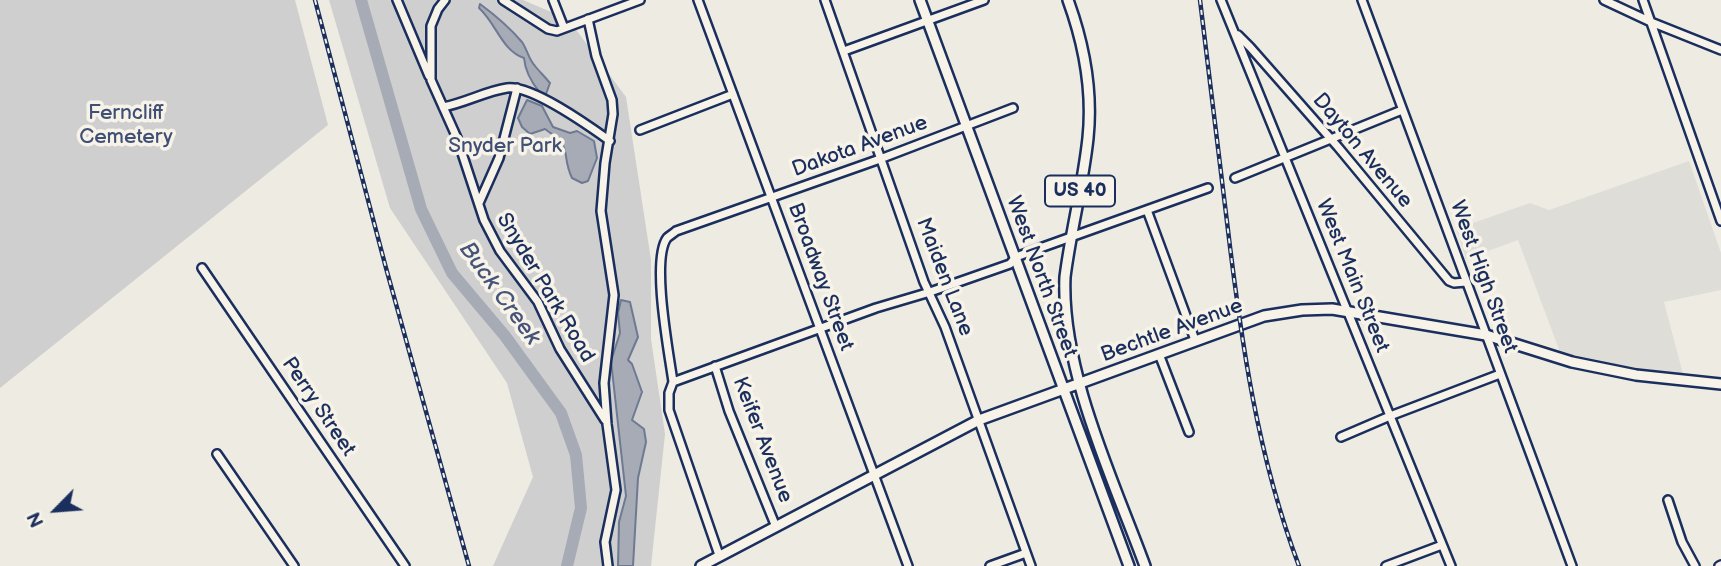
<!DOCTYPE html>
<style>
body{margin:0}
#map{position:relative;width:1721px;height:566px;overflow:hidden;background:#eeebe2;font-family:"Balsamiq Sans",sans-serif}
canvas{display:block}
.north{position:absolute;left:21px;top:475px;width:70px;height:70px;-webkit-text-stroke:5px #f7f3e8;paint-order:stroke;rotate:245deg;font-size:19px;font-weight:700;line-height:28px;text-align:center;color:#1b2f5e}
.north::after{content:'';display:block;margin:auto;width:24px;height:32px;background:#1b2f5e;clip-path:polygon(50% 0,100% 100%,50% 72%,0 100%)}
</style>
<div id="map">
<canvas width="1721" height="566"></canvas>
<div class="north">N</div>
</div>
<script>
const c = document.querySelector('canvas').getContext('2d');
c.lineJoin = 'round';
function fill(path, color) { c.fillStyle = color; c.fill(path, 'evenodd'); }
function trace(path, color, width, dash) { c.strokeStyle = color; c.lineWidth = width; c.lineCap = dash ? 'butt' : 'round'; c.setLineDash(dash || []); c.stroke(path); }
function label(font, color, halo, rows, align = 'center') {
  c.font = font + ' "Balsamiq Sans",sans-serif'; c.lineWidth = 7; c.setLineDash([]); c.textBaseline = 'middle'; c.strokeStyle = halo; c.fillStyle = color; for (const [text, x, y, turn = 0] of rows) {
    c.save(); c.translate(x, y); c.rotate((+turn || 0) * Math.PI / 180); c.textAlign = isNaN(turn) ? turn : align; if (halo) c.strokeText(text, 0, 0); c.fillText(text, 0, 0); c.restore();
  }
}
fill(new Path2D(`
 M1689,161L1721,253V290L1664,302L1683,374L1639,369L1560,352L1518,240L1466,259L1456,229L1530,203L1549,210Z`), '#deddd8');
fill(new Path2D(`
 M0,0H295L328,125L0,388Z
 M329,0H523L556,14L574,27L626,97L651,260V339L665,434L651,566H493L533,477L507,383L390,208Z`), '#cfcfcf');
const water = new Path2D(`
 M480,4C495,15 510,28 522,42C527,49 529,60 535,66C539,71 545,77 550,83L546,94L540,93C532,83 525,71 524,58C502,51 496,23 479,8Z
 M527,100L542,106L553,127L570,133L577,131L594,141L597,158L588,181L582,183L572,178C560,152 575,150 545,129L530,134L522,127L518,118Z
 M621,300L630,302L638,337L628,360L632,364L642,392L632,420L644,429L646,442L638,478L633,566H618L619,522L626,496L611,361L620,333L618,313Z`);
fill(water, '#a6abb5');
trace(water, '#6e7992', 2);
trace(new Path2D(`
 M361,0L421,209L452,273L505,336L561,413L576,455L581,508L567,566`), '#a6abb5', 12);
const minor = new Path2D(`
 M397,0L429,76
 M445,0L438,9L431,26V80L457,138L484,220L500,251L538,302L560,349L605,420
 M503,0L548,29L557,31L640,0
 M553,0L564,28
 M698,0L908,566
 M825,0L924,282L945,327L1031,566
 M1221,0L1451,566
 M1362,0L1572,566
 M1604,0L1651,22L1721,50
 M1643,0L1721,221
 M588,19L596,56L612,100L613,114L605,163L601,211L614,295L604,383L607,424L616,490L605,542L608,566
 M1238,35L1250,47L1338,147L1449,281L1454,283L1466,282
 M844,51L984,0
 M443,107C465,103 486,91 507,88C532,85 589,126 610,141
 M640,130L733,94
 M1235,178L1402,110
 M479,203L499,158L517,88
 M1147,210L1195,340
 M202,268L405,566
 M1159,354L1189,432
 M715,366L729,411L776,527
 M673,382L876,308L930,292L1010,264L1016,257L1043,247L1208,188
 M1341,437L1390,416L1500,374
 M217,454L294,566
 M1668,500L1682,542L1695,566
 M719,555L669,410V393L673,382C669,353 651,260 667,238C669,236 674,233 676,231L880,159L1013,108
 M990,566L1026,553
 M1386,566L1442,545
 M1719,566L1721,565`);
const major = new Path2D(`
 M920,0L1129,566
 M1068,0C1084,44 1093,90 1088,138C1083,185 1071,230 1065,277C1061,370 1113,479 1145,566
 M701,566L979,420L1264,316L1302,310L1332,309L1486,335L1572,362L1636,375L1721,384`);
trace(minor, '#1b2f5e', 12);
trace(major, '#1b2f5e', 14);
trace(minor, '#f7f3e8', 7);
trace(major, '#f7f3e8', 9);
const rail = new Path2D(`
 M315,0L386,268L469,566
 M1200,0C1209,74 1218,148 1227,222C1241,340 1257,455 1299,566`);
trace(rail, '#1b2f5e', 4.5);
trace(rail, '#f7f3e8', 2, [5]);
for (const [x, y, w] of [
 [1080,191,70]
]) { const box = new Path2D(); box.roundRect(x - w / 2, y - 15.5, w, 31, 5); c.fillStyle = '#f7f3e8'; c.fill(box); trace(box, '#1b2f5e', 2); }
label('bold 19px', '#1b2f5e', null, [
 ["US 40",1080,191]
]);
label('21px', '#3f4f75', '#f7f3e8', [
 ["Ferncliff",126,114],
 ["Cemetery",126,138],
 ["Snyder Park",505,147]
]);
label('21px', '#1b2f5e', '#f7f3e8', [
 ["Dakota Avenue",860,147,-20],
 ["Dayton Avenue",1362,151,50],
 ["West Main Street",1352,276,68],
 ["Broadway Street",820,277,70],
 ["Maiden Lane",944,277,69],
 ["West North Street",1041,277,70],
 ["West High Street",1483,277,70],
 ["Snyder Park Road",545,288,59],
 ["Bechtle Avenue",1172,331,-20],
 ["Perry Street",318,407,56],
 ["Keifer Avenue",762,440,69]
]);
label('italic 23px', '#455478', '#f7f3e8', [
 ["Buck Creek",499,294,54]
]);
</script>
